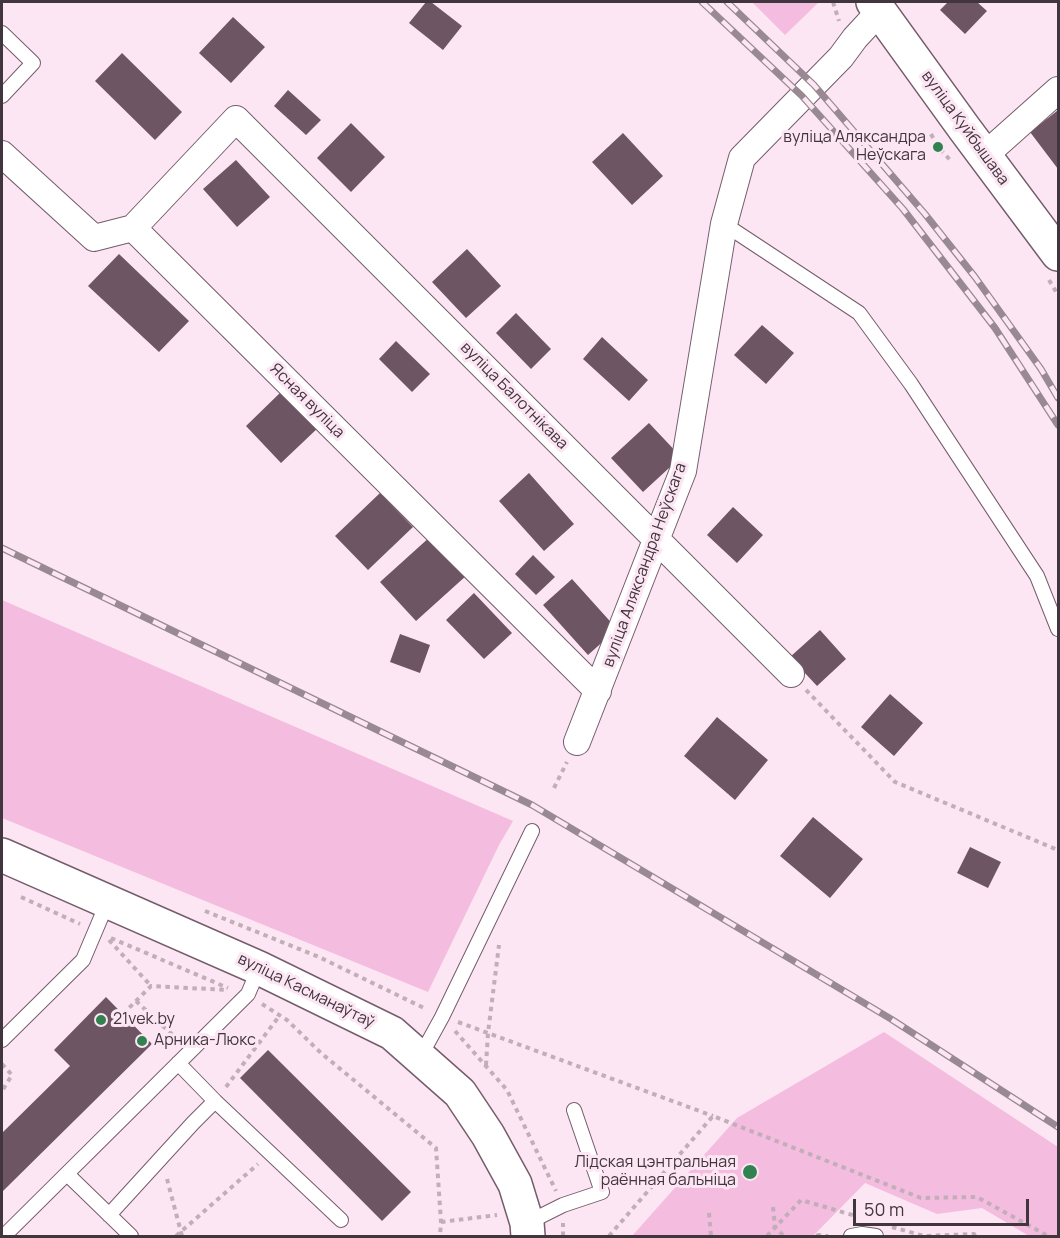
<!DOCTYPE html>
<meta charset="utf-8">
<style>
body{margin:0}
#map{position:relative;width:1060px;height:1238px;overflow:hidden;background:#fde6f3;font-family:Manrope,sans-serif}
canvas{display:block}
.frame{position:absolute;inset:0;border:3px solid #41363d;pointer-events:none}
.scale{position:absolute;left:853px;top:1199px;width:176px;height:27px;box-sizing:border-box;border:3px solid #41363d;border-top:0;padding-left:8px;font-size:18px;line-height:21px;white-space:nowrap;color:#41363d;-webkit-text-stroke:4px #fde6f3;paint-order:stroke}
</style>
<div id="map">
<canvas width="1060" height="1238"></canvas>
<div class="frame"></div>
<div class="scale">50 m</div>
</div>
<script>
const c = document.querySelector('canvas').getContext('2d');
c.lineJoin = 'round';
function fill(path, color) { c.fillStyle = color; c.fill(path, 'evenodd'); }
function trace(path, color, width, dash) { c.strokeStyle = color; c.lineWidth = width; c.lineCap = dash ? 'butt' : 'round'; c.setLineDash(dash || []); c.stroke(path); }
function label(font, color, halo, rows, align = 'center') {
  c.font = font + ' Manrope,sans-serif'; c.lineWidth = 6; c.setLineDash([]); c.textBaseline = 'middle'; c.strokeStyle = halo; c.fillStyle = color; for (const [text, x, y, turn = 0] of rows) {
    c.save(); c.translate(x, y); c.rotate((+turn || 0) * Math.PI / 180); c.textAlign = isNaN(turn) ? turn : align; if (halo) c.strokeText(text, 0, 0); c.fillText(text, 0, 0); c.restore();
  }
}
fill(new Path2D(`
 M752,2H819L785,35Z
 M2,600L513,821L499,845L428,992L2,818Z
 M884,1032L1058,1147V1236H1029L982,1208L937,1214L865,1183L813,1236H632L737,1118Z`), '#f4bcde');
fill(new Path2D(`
 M426,2H431L462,26L443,50L409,23Z
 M948,2H977L987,11L965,34L940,10Z
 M233,17L265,47L231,83L199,53Z
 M122,53L182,112L155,140L95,81Z
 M288,90L321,120L306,135L274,106Z
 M1057,111L1058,114V169L1030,132Z
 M351,123L385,157L351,192L317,158Z
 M623,133L663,176L632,205L592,162Z
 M236,160L270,197L237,227L203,189Z
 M467,249L501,286L466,318L432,282Z
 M119,254L189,321L159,352L88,286Z
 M516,313L551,349L531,369L496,333Z
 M762,325L794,353L766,384L734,355Z
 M602,337L648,380L629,401L583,359Z
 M396,341L430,374L412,392L379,359Z
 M284,389L320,426L281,463L246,426Z
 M649,423L681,457L643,492L611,458Z
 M529,473L574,524L544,551L499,501Z
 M380,493L413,527L368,570L335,536Z
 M733,507L763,535L737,563L707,535Z
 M431,536L467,575L416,621L380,582Z
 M533,555L555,577L536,595L515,574Z
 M572,579L617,629L588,655L543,605Z
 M474,593L512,633L484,659L446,620Z
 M820,630L846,659L817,686L790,657Z
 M400,634L430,645L420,673L390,662Z
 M890,694L923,723L894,756L861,727Z
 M717,717L768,760L735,800L684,756Z
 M813,817L863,859L830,898L780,856Z
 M970,847L1001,862L988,888L957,873Z
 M106,997L152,1044L2,1192V1133L70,1066L54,1050Z
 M268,1050L411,1192L382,1221L240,1078Z`), '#6d5563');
const service = new Path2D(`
 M2,33L33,63L2,96
 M724,224L859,313L911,384L1037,576L1058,629
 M2,1040L83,960L108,901
 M420,1057L442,1017L532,831
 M178,1063L215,1101L341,1220
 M67,1174L131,1236
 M109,1215L193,1123L215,1101
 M527,1223L563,1205L602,1192L574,1110
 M4,1236L248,994L259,968
 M851,1236L862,1234L876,1236`);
const minor = new Path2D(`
 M2,154L94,238L133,228L598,691
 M985,155L1058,90
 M133,228L236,119L791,674
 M577,742L683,471L724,224L742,158L841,57L855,38L880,11`);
const secondary = new Path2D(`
 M873,2L964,128L1058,254
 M2,855L259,968L392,1033L460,1093L488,1135L515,1184L527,1223L528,1236`);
trace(service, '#755c6b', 16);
trace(minor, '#755c6b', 28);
trace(secondary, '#755c6b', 36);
trace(new Path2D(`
 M833,2L839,21
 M931,134L938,147L951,161
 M1049,280L1058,295
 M806,690L895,782L1058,850
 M554,788L567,762
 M21,897L80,924
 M205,911L319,957L426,1009
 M111,938L228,988
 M109,940L151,986
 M136,1001L177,1039
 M262,1004L287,1020L321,1053L436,1148L441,1222L440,1236
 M123,1014L151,986L228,990
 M458,1022L713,1116
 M455,1031L507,1090L556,1191
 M2,1064L12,1075L2,1091
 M486,1065L488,1033L499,945
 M226,1087L280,1015
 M167,1179L182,1236
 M773,1207L775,1227L784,1236
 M709,1213L711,1236
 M441,1222L497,1215
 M892,1227L924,1236L974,1234L975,1236
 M176,1236L258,1164
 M563,1236V1223
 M609,1236L713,1116L921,1198L977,1197L1048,1236
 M767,1236L801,1200L856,1216
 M817,1236L818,1235L828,1236`), '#c1aeb9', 4, [4.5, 4.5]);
trace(service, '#fff', 14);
trace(minor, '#fff', 26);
trace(secondary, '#fff', 33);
const rail = new Path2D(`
 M702,2L802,96L903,209L995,328L1058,425
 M727,2L814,85L925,214L975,277L1041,369L1058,398
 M2,548L532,805L891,1019L1058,1127`);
trace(rail, '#998992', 7);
trace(rail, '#fde6f3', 4.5, [14]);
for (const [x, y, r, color] of [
 [938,147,6,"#318151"],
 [101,1020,6,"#318151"],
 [142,1041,6,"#318151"],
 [750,1172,8,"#318151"]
]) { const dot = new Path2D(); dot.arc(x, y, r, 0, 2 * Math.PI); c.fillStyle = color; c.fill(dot); trace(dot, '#fde6f3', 2); }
label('16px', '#41363d', '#fde6f3', [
 ["вуліца Куйбышава",965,128,54],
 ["вуліца Балотнікава",514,396,45],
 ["Ясная вуліца",307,401,45],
 ["вуліца Аляксандра Неўскага",645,565,-70],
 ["вуліца Касманаўтаў",306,991,26]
]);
label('16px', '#41363d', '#fde6f3', [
 ["вуліца Аляксандра",926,138],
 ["Неўскага",926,156],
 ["21vek.by",113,1020,"left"],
 ["Арника-Люкс",154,1041,"left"],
 ["Лідская цэнтральная",736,1163],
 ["раённая бальніца",736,1181]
], 'right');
</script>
